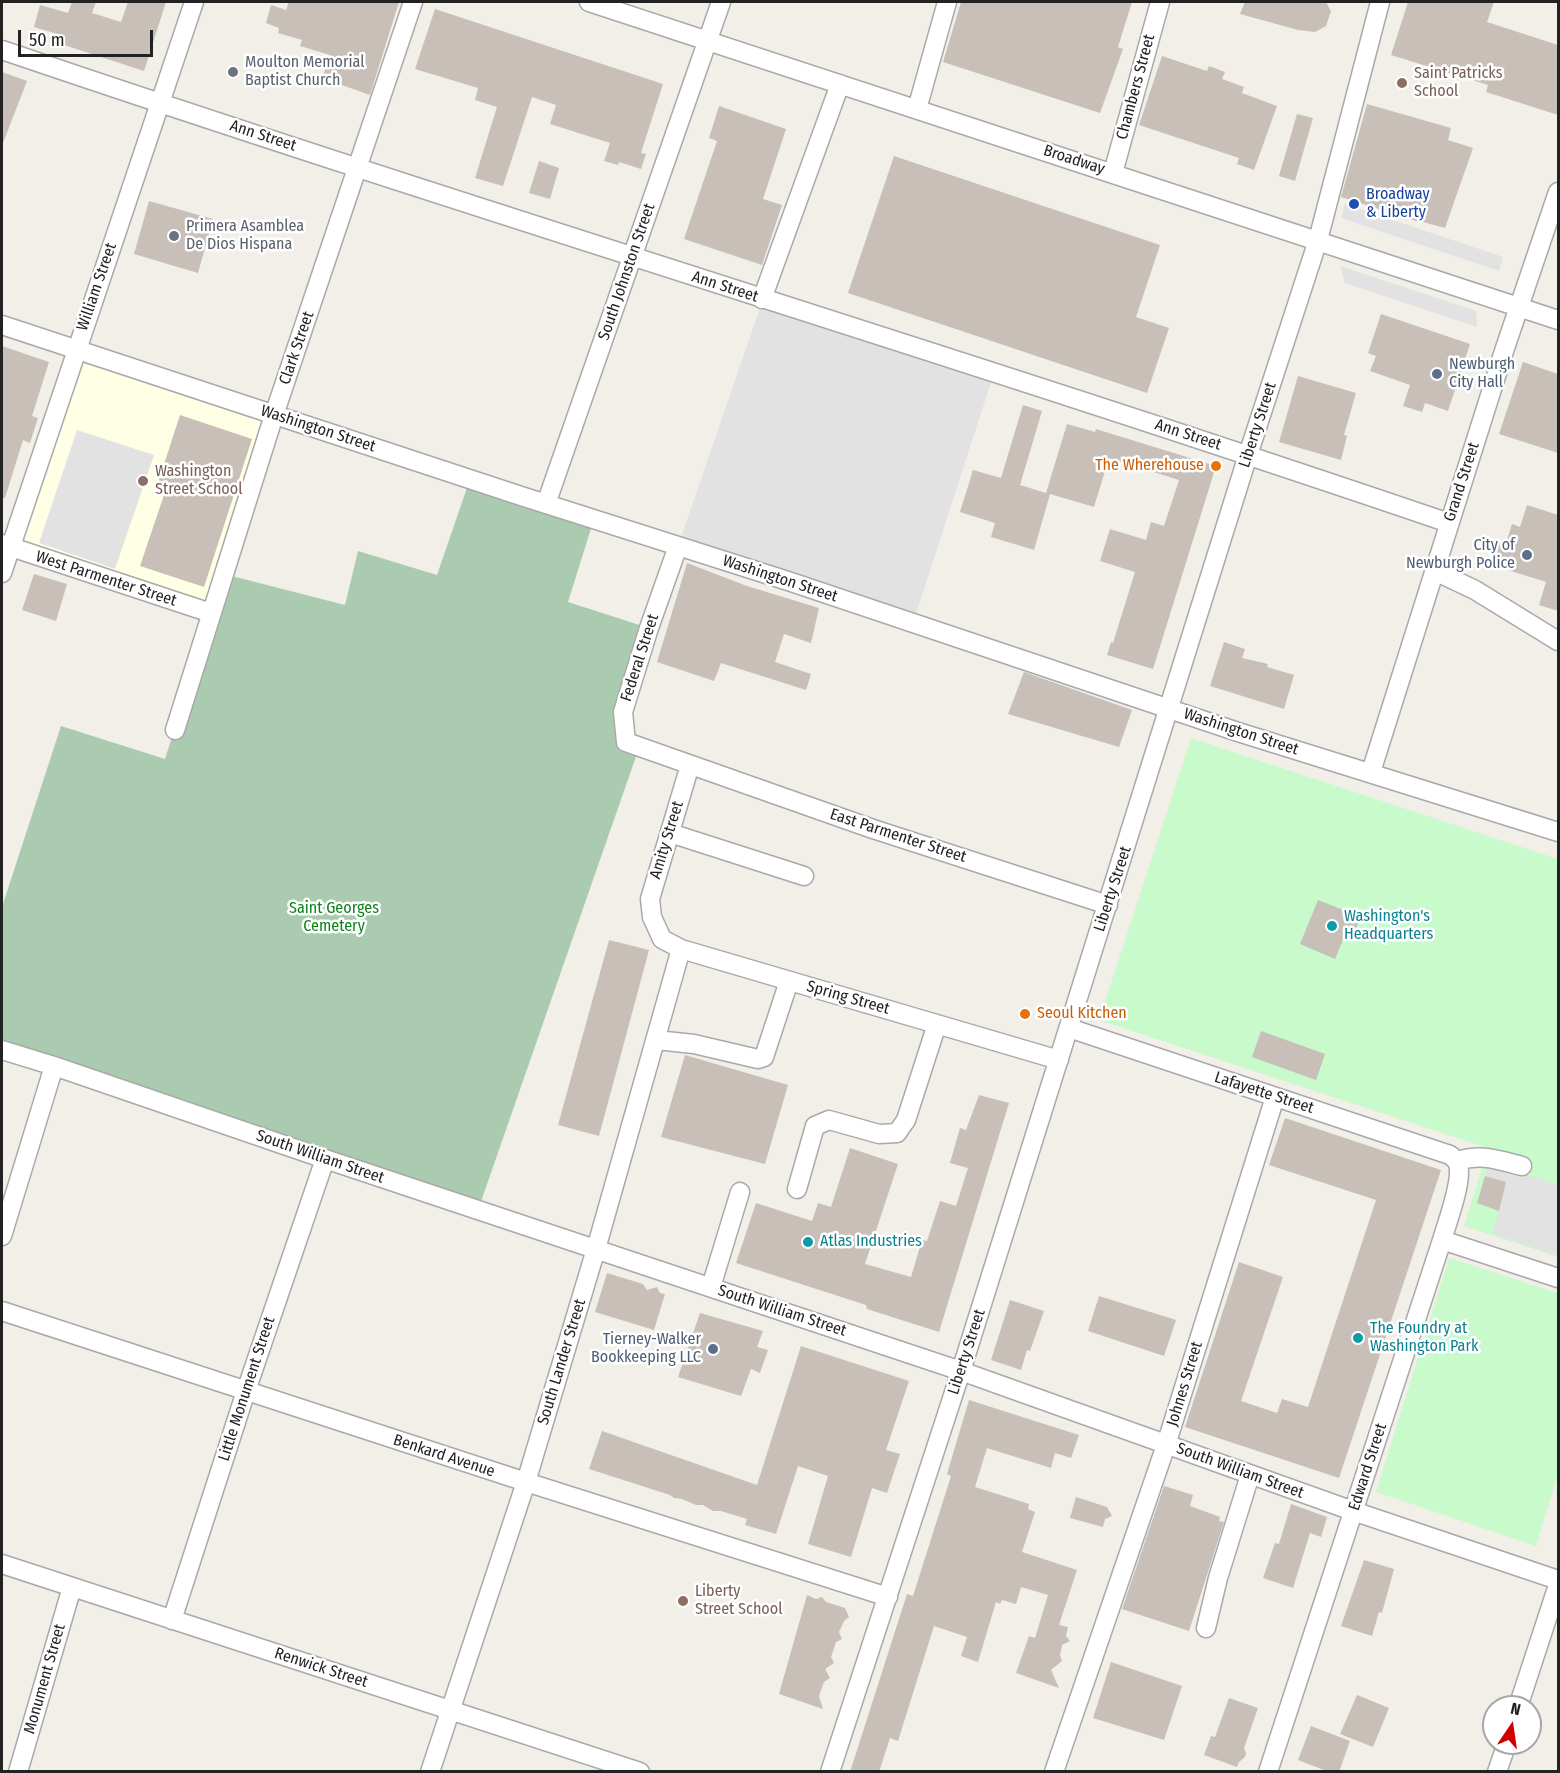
<!DOCTYPE html>
<style>
body{margin:0}
#map{position:relative;width:1560px;height:1773px;overflow:hidden;background:#f2efe9;font-family:"Fira Sans Condensed",sans-serif}
canvas{display:block}
.frame{position:absolute;inset:0;border:3px solid #222;pointer-events:none}
.north{position:absolute;left:1482px;top:1695px;width:60px;height:60px;box-sizing:border-box;background:#fff;border:2px solid #a7a7a7;border-radius:50%;rotate:13deg;font-size:16px;font-weight:700;line-height:24px;text-align:center;color:#222}
.north::after{content:'';display:block;margin:auto;width:21px;height:27px;background:#d40000;clip-path:polygon(50% 0,100% 100%,50% 72%,0 100%)}
.scale{position:absolute;left:18px;top:30px;width:135px;height:27px;box-sizing:border-box;border:3px solid #222;border-top:0;padding-left:8px;font-size:18px;line-height:21px;white-space:nowrap;color:#222;-webkit-text-stroke:4px #fff;paint-order:stroke}
</style>
<div id="map">
<canvas width="1560" height="1773"></canvas>
<div class="frame"></div>
<div class="north">N</div>
<div class="scale">50 m</div>
</div>
<script>
const c = document.querySelector('canvas').getContext('2d');
c.lineJoin = 'round';
function fill(path, color) { c.fillStyle = color; c.fill(path, 'evenodd'); }
function trace(path, color, width, dash) { c.strokeStyle = color; c.lineWidth = width; c.lineCap = dash ? 'butt' : 'round'; c.setLineDash(dash || []); c.stroke(path); }
function label(font, color, halo, rows, align = 'center') {
  c.font = font + ' "Fira Sans Condensed",sans-serif'; c.lineWidth = 5; c.setLineDash([]); c.textBaseline = 'middle'; c.strokeStyle = halo; c.fillStyle = color; for (const [text, x, y, turn = 0] of rows) {
    c.save(); c.translate(x, y); c.rotate((+turn || 0) * Math.PI / 180); c.textAlign = isNaN(turn) ? turn : align; if (halo) c.strokeText(text, 0, 0); c.fillText(text, 0, 0); c.restore();
  }
}
fill(new Path2D(`
 M76,350L274,415L211,613L11,547Z`), '#ffffe5');
fill(new Path2D(`
 M470,479L594,519L568,602L649,628L623,712L640,745L478,1210L2,1051V907L61,726L165,759L224,574L345,605L358,551L437,575Z`), '#aacbaf');
fill(new Path2D(`
 M1191,738L1558,859V1257L1464,1226L1488,1148L1099,1020Z
 M1449,1258L1558,1293V1474L1536,1546L1376,1492Z`), '#c8facc');
fill(new Path2D(`
 M1345,204L1503,257L1499,271L1341,218Z
 M1340,266L1476,311L1477,327L1345,283Z
 M763,299L994,373L913,623L678,546Z
 M77,430L154,455L115,569L39,543Z
 M1488,1163L1558,1185V1256L1493,1234L1506,1182L1485,1176Z`), '#e2e2e2');
fill(new Path2D(`
 M72,2H96L92,13L121,22L128,2H166L144,71L58,43L61,35L34,27L40,5L68,13Z
 M289,2H399L370,95L322,78L330,55L300,46L302,40L278,33L279,28L266,23L271,5L286,10Z
 M961,2H1132L1118,47L1123,49L1100,113L943,62Z
 M1245,2H1326L1331,11L1326,26L1315,32L1298,30L1240,14Z
 M1408,2H1494L1487,22L1558,45V115L1486,92L1488,85L1391,55Z
 M435,9L663,84L641,153L646,154L641,169L619,162L618,165L604,161L610,143L550,124L556,105L532,97L503,186L475,178L497,107L475,100L478,88L415,69Z
 M1162,56L1207,71L1209,66L1225,72L1222,79L1244,87L1242,93L1277,106L1254,170L1237,164L1239,158L1139,125Z
 M2,72L27,81L3,143H2Z
 M1367,104L1451,128L1448,140L1473,148L1445,228L1423,222L1422,223L1341,197Z
 M719,106L786,129L763,199L782,205L762,265L684,239L717,141L709,138Z
 M1297,114L1313,118L1295,181L1279,176Z
 M894,156L1160,245L1136,317L1169,328L1147,393L848,293Z
 M539,161L559,168L550,199L529,193Z
 M149,201L213,219L198,273L134,254Z
 M1381,314L1470,344L1448,411L1425,403L1422,412L1403,406L1410,385L1370,371L1376,356L1368,353Z
 M2,346L49,362L32,416L38,418L30,443L23,440L5,498H2Z
 M1523,362L1558,374V453L1499,434Z
 M1298,376L1356,393L1344,435L1347,436L1341,460L1279,442Z
 M1023,405L1042,411L1020,485L1046,493L1067,424L1095,432L1096,429L1216,466L1153,669L1107,655L1111,642L1113,643L1135,572L1100,561L1110,529L1146,540L1151,522L1164,526L1179,480L1109,458L1094,507L1050,494L1034,550L991,537L995,523L960,512L973,470L1001,478Z
 M180,415L252,439L204,587L140,566L165,492L156,489Z
 M1527,505L1558,515V611L1539,605L1546,582L1492,565L1498,544L1505,546L1512,524L1520,527Z
 M687,563L747,586L819,608L811,643L784,634L775,662L811,674L806,690L721,663L714,681L657,662Z
 M34,574L67,584L56,621L22,610Z
 M1224,642L1245,649L1242,658L1268,664L1267,667L1294,675L1284,709L1210,686Z
 M1024,672L1132,710L1119,747L1008,714Z
 M1318,900L1361,917L1352,937L1345,935L1335,959L1300,944Z
 M609,940L649,950L599,1136L558,1125Z
 M1261,1031L1325,1054L1316,1080L1252,1057Z
 M685,1055L788,1085L765,1164L661,1137Z
 M979,1095L1009,1103L939,1332L867,1309L866,1305L736,1263L756,1203L812,1221L818,1203L831,1207L850,1148L898,1164L865,1264L911,1277L922,1240L927,1241L940,1201L956,1206L968,1168L950,1163L960,1128L966,1130Z
 M1285,1118L1441,1170L1339,1478L1185,1427L1239,1262L1283,1277L1241,1401L1277,1413L1282,1399L1308,1407L1376,1200L1269,1165Z
 M1485,1176L1506,1182L1499,1211L1477,1203Z
 M607,1273L643,1284L647,1290L657,1287L660,1293L665,1294L654,1330L595,1312Z
 M1099,1296L1176,1320L1164,1356L1088,1331Z
 M1010,1300L1044,1311L1030,1351L1027,1350L1021,1370L991,1360Z
 M700,1313L763,1331L757,1347L768,1350L760,1373L751,1369L741,1396L678,1377Z
 M801,1346L909,1381L886,1450L900,1454L887,1493L872,1488L851,1557L808,1544L828,1476L798,1466L776,1534L745,1525L747,1519L721,1511H713L703,1505H696L682,1499L674,1498L670,1495L589,1469L602,1431L757,1485Z
 M969,1400L1079,1435L1071,1458L1055,1453L1051,1468L987,1448L975,1487L1029,1504L1028,1509L1035,1512L1022,1552L1077,1570L1059,1625L1068,1627L1066,1636L1070,1641L1062,1645L1060,1655L1062,1661L1051,1670L1059,1688L1016,1673L1029,1636L1035,1638L1048,1595L1021,1587L1016,1604L1002,1600L1000,1604L996,1602L978,1662L961,1656L967,1637L934,1626L898,1741L890,1738L879,1772H850L907,1594L913,1596L951,1476L947,1474Z
 M1164,1486L1193,1495L1190,1506L1220,1517L1219,1521L1224,1522L1189,1631L1122,1609Z
 M1076,1497L1107,1507L1112,1516L1105,1519L1103,1527L1070,1518Z
 M1291,1504L1327,1517L1321,1537L1310,1533L1293,1588L1263,1578L1275,1543L1279,1544Z
 M1364,1560L1394,1569L1382,1613L1379,1612L1372,1636L1341,1626Z
 M807,1595L816,1599L822,1597L826,1602L845,1608L849,1617L844,1621L839,1632L842,1639L836,1642L831,1657L834,1663L825,1669L830,1678L824,1682L819,1696L823,1709L779,1694Z
 M1111,1662L1182,1686L1164,1740L1093,1718Z
 M1357,1695L1389,1708L1373,1747L1340,1734Z
 M1229,1698L1258,1708L1244,1748L1246,1753L1245,1757L1239,1762L1237,1767L1204,1755L1211,1736L1215,1737Z
 M1311,1726L1350,1741L1339,1772H1329L1298,1760Z`), '#c7bfb8');
const minor = new Path2D(`
 M589,2L1558,320
 M2,50C482,213 968,359 1449,523
 M917,109L947,2
 M1113,173L1160,2
 M762,299L840,84
 M2,325L518,495L788,581L1238,732L1558,832
 M546,504L721,2
 M2,544L211,613
 M678,546L649,628L623,712L626,742L873,829L1108,905
 M1435,571L1475,590L1558,641
 M2,573L194,2
 M175,730L274,415L413,2
 M690,765L650,899L652,917L662,939L681,949L1059,1060
 M1371,772L1504,351L1558,192
 M670,833L804,876
 M1069,1028L1450,1155L1457,1161
 M656,1040L694,1044L758,1059L764,1057L789,981
 M2,1050L54,1066L325,1159L961,1371L1353,1511L1558,1580
 M1457,1161C1482,1153 1498,1160 1522,1166
 M797,1189L815,1126L829,1120L879,1134L897,1133L906,1120L937,1024
 M2,1236L54,1066
 M1442,1240L1558,1278
 M711,1287L740,1192
 M2,1311L526,1482L888,1597
 M2,1564L640,1772
 M172,1620L246,1391L325,1159
 M1206,1628L1218,1578L1250,1475
 M1518,1707L1558,1585
 M18,1772L72,1587
 M430,1772L526,1482L596,1249L681,949
 M830,1772L961,1371L1248,455L1318,240L1380,2
 M1054,1772L1166,1445L1275,1097
 M1268,1772L1442,1240C1447,1222 1465,1177 1457,1161
 M1497,1772L1507,1743`);
trace(minor, '#a9a9a9', 21);
trace(minor, '#fff', 18);
for (const [x, y, r, color] of [
 [233,72,6,"#6b7280"],
 [1402,83,6,"#8d6e63"],
 [1354,204,6,"#1a4fb4"],
 [174,236,6,"#6b7280"],
 [1437,374,6,"#5c6f8a"],
 [1216,466,6,"#e8710a"],
 [143,481,6,"#8d6e63"],
 [1527,555,6,"#5c6f8a"],
 [1332,926,6,"#0f9aa8"],
 [1025,1014,6,"#e8710a"],
 [808,1242,6,"#0f9aa8"],
 [1358,1338,6,"#0f9aa8"],
 [713,1349,6,"#5c6f8a"],
 [683,1601,6,"#8d6e63"]
]) { const dot = new Path2D(); dot.arc(x, y, r, 0, 2 * Math.PI); c.fillStyle = color; c.fill(dot); trace(dot, '#fff', 2); }
label('16px', '#5b616d', '#fff', [
 ["Moulton Memorial",245,63],
 ["Baptist Church",245,81],
 ["Primera Asamblea",186,227],
 ["De Dios Hispana",186,245]
], 'left');
label('16px', '#785e54', '#fff', [
 ["Saint Patricks",1414,74],
 ["School",1414,92],
 ["Washington",155,472],
 ["Street School",155,490],
 ["Liberty",695,1592],
 ["Street School",695,1610]
], 'left');
label('16px', '#222', '#fff', [
 ["Chambers Street",1136,87,-75],
 ["Ann Street",263,136,18],
 ["Broadway",1074,160,18],
 ["South Johnston Street",627,272,-71],
 ["William Street",97,287,-71],
 ["Ann Street",725,287,18],
 ["Clark Street",297,348,-71],
 ["Liberty Street",1258,425,-72],
 ["Washington Street",318,429,18],
 ["Ann Street",1188,435,18],
 ["Grand Street",1462,482,-72],
 ["West Parmenter Street",106,579,18],
 ["Washington Street",780,579,18],
 ["Federal Street",640,658,-72],
 ["Washington Street",1241,732,18],
 ["East Parmenter Street",898,836,18],
 ["Amity Street",667,840,-73],
 ["Liberty Street",1113,889,-72],
 ["Spring Street",848,998,16],
 ["Lafayette Street",1264,1093,18],
 ["South William Street",320,1157,19],
 ["South William Street",782,1311,18],
 ["Liberty Street",967,1352,-72],
 ["South Lander Street",562,1362,-73],
 ["Johnes Street",1185,1384,-73],
 ["Little Monument Street",247,1389,-72],
 ["Benkard Avenue",444,1456,18],
 ["Edward Street",1368,1467,-72],
 ["South William Street",1240,1471,20],
 ["Renwick Street",321,1668,18],
 ["Monument Street",45,1679,-74]
]);
label('16px', '#164399', '#fff', [
 ["Broadway",1366,195],
 ["& Liberty",1366,213]
], 'left');
label('16px', '#4e5e75', '#fff', [
 ["Newburgh",1449,365,"left"],
 ["City Hall",1449,383,"left"],
 ["City of",1515,546],
 ["Newburgh Police",1515,564],
 ["Tierney-Walker",701,1340],
 ["Bookkeeping LLC",701,1358]
], 'right');
label('16px', '#c56008', '#fff', [
 ["The Wherehouse",1204,466],
 ["Seoul Kitchen",1037,1014,"left"]
], 'right');
label('16px', '#0c8416', '#fff', [
 ["Saint Georges",334,909],
 ["Cemetery",334,927]
]);
label('16px', '#0d838f', '#fff', [
 ["Washington's",1344,917],
 ["Headquarters",1344,935],
 ["Atlas Industries",820,1242],
 ["The Foundry at",1370,1329],
 ["Washington Park",1370,1347]
], 'left');
</script>
